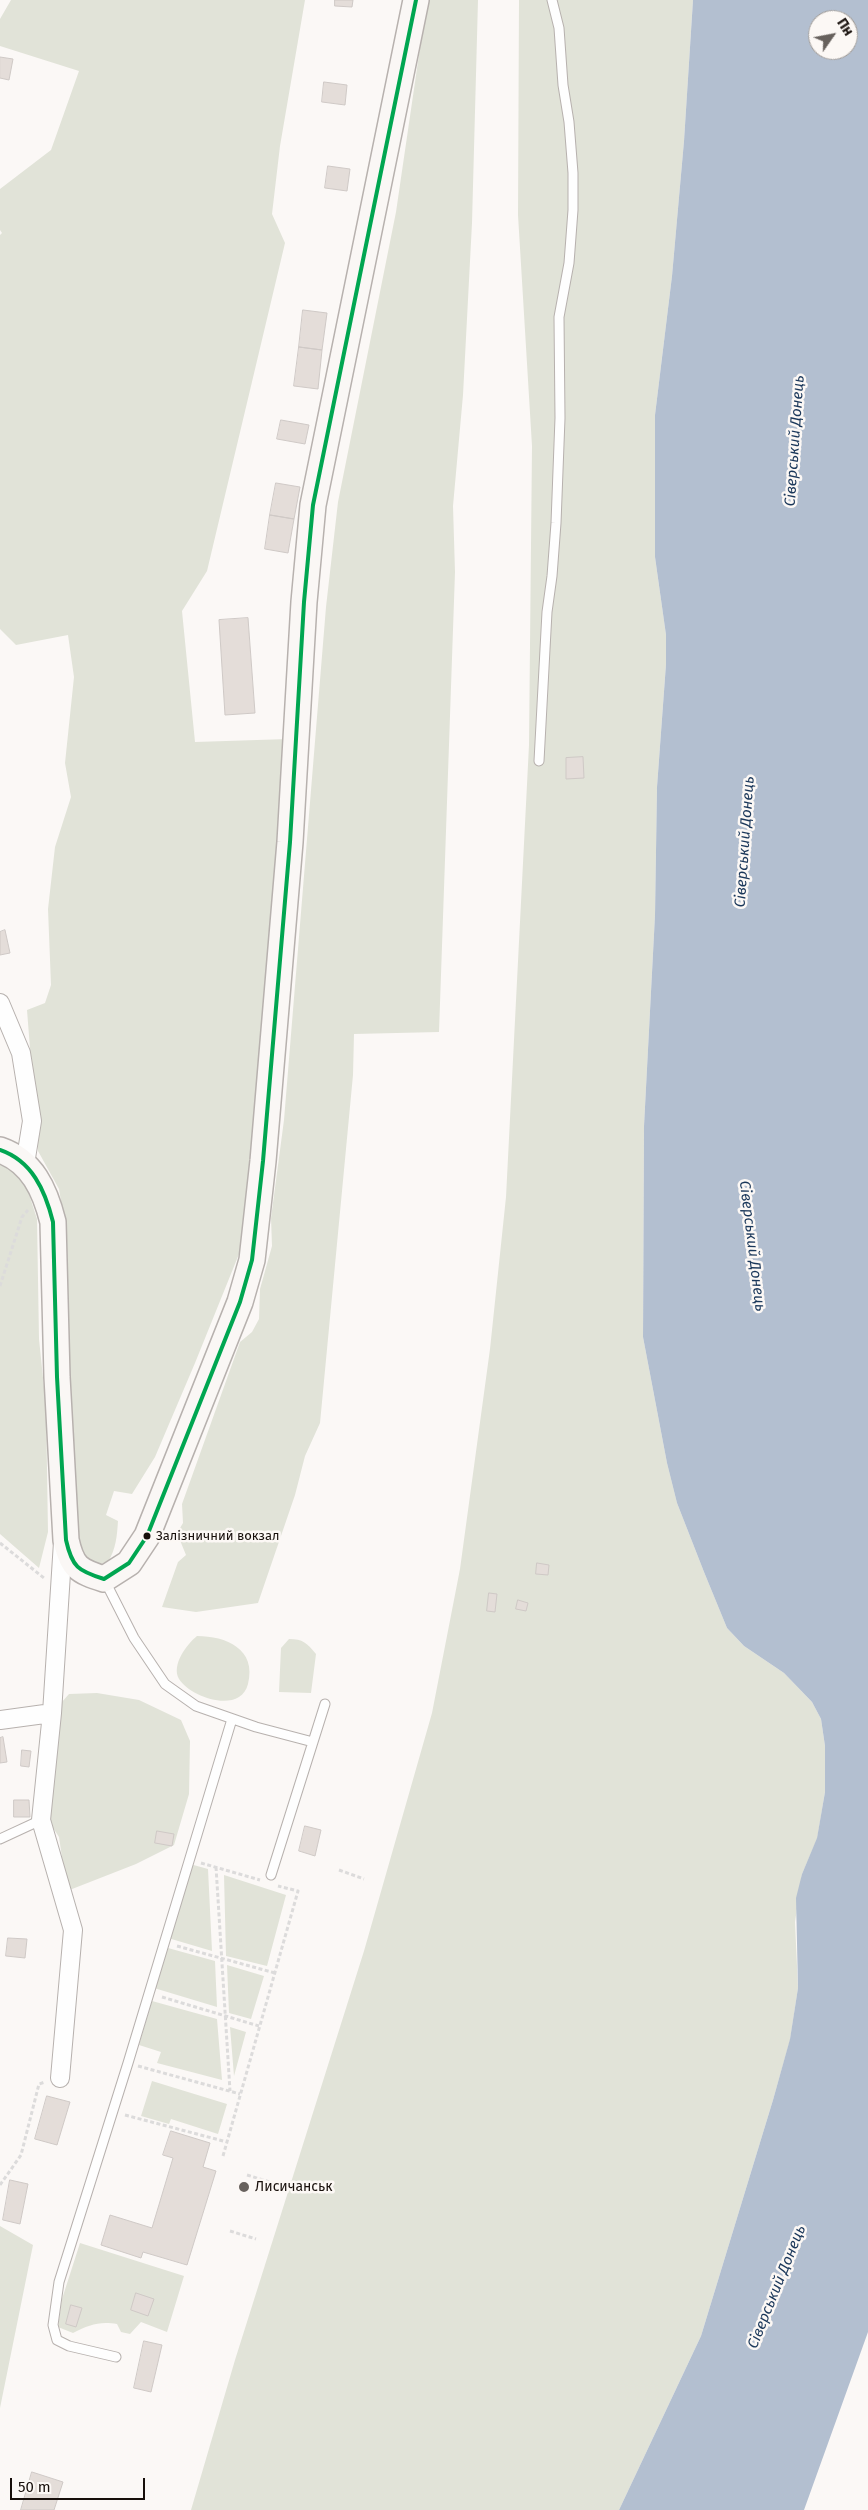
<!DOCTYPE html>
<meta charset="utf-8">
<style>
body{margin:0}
#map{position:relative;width:868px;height:2510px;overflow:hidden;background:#fbf8f6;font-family:"Fira Sans",sans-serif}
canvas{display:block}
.north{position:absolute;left:808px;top:10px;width:50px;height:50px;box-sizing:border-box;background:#fcf8f5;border:1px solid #a09b97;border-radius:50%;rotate:57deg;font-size:14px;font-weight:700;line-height:20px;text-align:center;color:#170f0b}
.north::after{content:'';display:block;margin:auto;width:18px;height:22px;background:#67615d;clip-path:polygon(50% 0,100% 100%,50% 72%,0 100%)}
.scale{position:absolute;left:10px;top:2478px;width:135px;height:22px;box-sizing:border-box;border:2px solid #170f0b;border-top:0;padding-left:6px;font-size:15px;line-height:18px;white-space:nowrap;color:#170f0b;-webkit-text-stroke:4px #fcf8f5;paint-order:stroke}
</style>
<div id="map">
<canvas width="868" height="2510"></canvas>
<div class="north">Пн</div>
<div class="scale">50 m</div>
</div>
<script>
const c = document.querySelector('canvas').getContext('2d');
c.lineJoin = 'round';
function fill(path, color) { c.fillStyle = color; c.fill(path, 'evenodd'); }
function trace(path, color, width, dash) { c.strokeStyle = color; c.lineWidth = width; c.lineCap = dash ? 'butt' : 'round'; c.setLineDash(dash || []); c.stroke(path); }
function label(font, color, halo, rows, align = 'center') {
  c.font = font + ' "Fira Sans",sans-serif'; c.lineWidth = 5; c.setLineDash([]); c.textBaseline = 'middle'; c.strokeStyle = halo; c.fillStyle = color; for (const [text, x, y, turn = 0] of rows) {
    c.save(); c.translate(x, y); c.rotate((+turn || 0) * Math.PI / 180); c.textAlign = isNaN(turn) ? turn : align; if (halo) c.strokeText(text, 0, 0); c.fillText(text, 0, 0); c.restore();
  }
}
fill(new Path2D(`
 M11,0H305L280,146L272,214L285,243L207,571L182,611L195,742L288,739L250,1204L239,1254L195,1363L155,1457L132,1494L114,1491L106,1515L118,1521C117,1536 116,1549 108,1562L98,1564L87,1561L73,1540L63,1213L59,1189L38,1151L27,1010L45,1003L51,985L48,909L55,847L71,797L65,763L74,677L68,635L16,645L0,629V235L2,233L0,230V189L51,150L79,71L0,46V19Z
 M427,0H478L472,223L463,395L453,506L455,572L439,1032L354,1034L353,1075L320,1423L305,1456L295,1495L258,1603L196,1612L162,1607L178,1562L186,1555L177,1533L183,1523L182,1504L240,1342L252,1332L259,1319L260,1289L272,1246L271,1218L284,1120L326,607L338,502L396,212Z
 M519,0H693L684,141L672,276L655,415V557L666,635V664L657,787L655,915L644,1126L643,1337L667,1463L677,1503L704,1572L727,1628L744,1646L784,1673L812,1702L821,1719L825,1746V1792L817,1839L802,1874L795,1922L798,1988L790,2040L773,2100L701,2336L619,2510H191L235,2360L364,1951L432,1713L460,1569L490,1349L506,1197L529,745L532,446L518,215Z
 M0,1164L15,1169L28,1191L37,1219L39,1339L46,1407L48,1532L39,1568L0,1534Z
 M197,1636C226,1636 257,1649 248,1684C240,1715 190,1697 179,1679C171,1665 187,1644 197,1636Z
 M289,1639C303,1639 307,1643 316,1654L311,1693L279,1692L281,1648Z
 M97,1693L139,1700L181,1720L190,1741L189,1794L174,1845L136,1864L67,1891L59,1837L46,1817L61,1703L69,1694Z
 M190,1864L208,1869L212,1951L168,1938Z
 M224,1875L286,1895L267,1966L226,1956Z
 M168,1948L215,1961L217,2007L154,1988Z
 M227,1965L264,1976L251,2019L229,2013Z
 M152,2001L217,2019L222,2080L157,2063L161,2052L139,2045Z
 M230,2027L246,2032L234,2076Z
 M152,2081L227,2104L218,2134L171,2119L169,2124L141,2116Z
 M0,2226L33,2245L0,2408Z
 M80,2243L184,2276L167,2332L141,2322L130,2334L121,2332L117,2324C99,2321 89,2325 73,2333L58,2327L62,2299Z`), '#e1e3d8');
fill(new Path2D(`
 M693,0H868V2332L804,2510H619L701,2336L773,2100L790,2039L798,1988L796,1898L802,1874L817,1838L825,1792V1746L821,1719L812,1702L784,1673L744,1646L727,1628L704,1572L677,1503L667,1463L643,1337L644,1126L655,915L657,787L666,664V635L655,557V415L672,276L684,141ZM818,20H848V50H818Z`), '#b3bfd0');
const building = new Path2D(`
 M335,0H353L352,7L335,6Z
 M0,57L13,59L9,80L0,78Z
 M324,82L347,85L345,105L322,102Z
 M328,166L350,169L347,191L325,188Z
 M303,310L327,313L322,350L299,347Z
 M299,347L322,350L318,389L294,386Z
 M281,420L309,425L305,444L277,439Z
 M276,483L300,487L294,519L270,515Z
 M270,515L294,519L288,553L265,549Z
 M248,618L255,713L225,715L219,620Z
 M583,757L584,778L566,779V758Z
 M5,930L10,953L0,955V932Z
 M537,1563L549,1565L548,1575L536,1574Z
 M489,1593L497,1594L495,1612L487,1611Z
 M518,1600L528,1603L526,1611L516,1609Z
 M3,1737L7,1762L0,1763V1738Z
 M22,1750L31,1751L29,1767L21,1766Z
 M14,1800H29L30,1817H14Z
 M305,1826L321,1830L315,1856L299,1851Z
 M157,1831L174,1834L172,1846L155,1843Z
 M8,1938L27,1939L25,1958L6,1956Z
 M47,2096L70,2102L57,2145L35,2139Z
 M171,2131L210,2143L203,2167L216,2171L187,2265L143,2252L141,2258L101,2245L110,2215L152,2228L173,2158L163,2155Z
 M10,2180L28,2184L20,2224L3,2220Z
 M136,2293L154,2299L148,2316L131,2310Z
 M71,2305L82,2308L76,2327L66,2324Z
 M144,2341L162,2345L151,2392L134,2388Z
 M32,2472L63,2482L54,2510H21Z`);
fill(building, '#e4ddd9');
trace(building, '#cfc9c6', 1);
const lane = new Path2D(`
 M539,761L547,612L552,576L556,523L560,418L559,317L569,263L573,210V173L569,122L563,85L559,28L552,0
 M105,1581L134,1638L165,1684L196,1706L256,1727L313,1742
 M0,1839L41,1820
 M271,1875L325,1704
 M116,2357L69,2346L57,2340L53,2325L59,2282L128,2063L232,1719`);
const street = new Path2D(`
 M0,1003L21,1053L32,1121L25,1164
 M0,1720L52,1713
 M60,2078L73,1930L41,1820L52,1713L63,1542`);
const secondary = new Path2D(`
 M0,1150C32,1161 45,1190 53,1222L57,1377L66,1540C72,1567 78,1571 104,1579L129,1563L147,1536L240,1302L252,1260L263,1161L290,842L304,602L313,505L416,0`);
trace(lane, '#b7b1ae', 11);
trace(street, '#b7b1ae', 20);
trace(secondary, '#b7b1ae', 28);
trace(new Path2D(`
 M0,1286L22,1217L28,1210
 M0,1543L44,1578
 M201,1863L260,1880
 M216,1867L230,2091
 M339,1870L364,1879
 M177,1946L275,1973
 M162,1997L259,2026
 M138,2066L240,2094
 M125,2115L227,2142
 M223,2156L298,1891L278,1886
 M247,2175L273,2183
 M0,2185L21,2155L39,2084L45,2082
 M230,2231L256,2239`), '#dcdbdb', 3, [4, 2.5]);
trace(lane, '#fefefe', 9);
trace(street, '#fefefe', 18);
trace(secondary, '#faf7f5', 25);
trace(new Path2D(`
 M0,1150C32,1161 45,1190 53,1222L57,1377L66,1540C72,1567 78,1571 104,1579L129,1563L147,1536L240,1302L252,1260L263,1161L290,842L304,602L313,505L416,0`), '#00a651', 4);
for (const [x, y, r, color] of [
 [147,1536,4.5,"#170f0b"],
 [244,2187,6,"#67615d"]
]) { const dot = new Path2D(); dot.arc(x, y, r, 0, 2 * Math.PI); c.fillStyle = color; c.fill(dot); trace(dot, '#fcf8f5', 2); }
label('13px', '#170f0b', '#fcf8f5', [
 ["Залізничний вокзал",156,1536]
], 'left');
label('14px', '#170f0b', '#fcf8f5', [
 ["Лисичанськ",255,2187]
], 'left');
label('italic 15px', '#1a375a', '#fcf8f5', [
 ["Сіверський Донець",795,441,-86],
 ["Сіверський Донець",745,842,-86],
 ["Сіверський Донець",752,1246,83],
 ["Сіверський Донець",777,2287,-68]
]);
</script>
